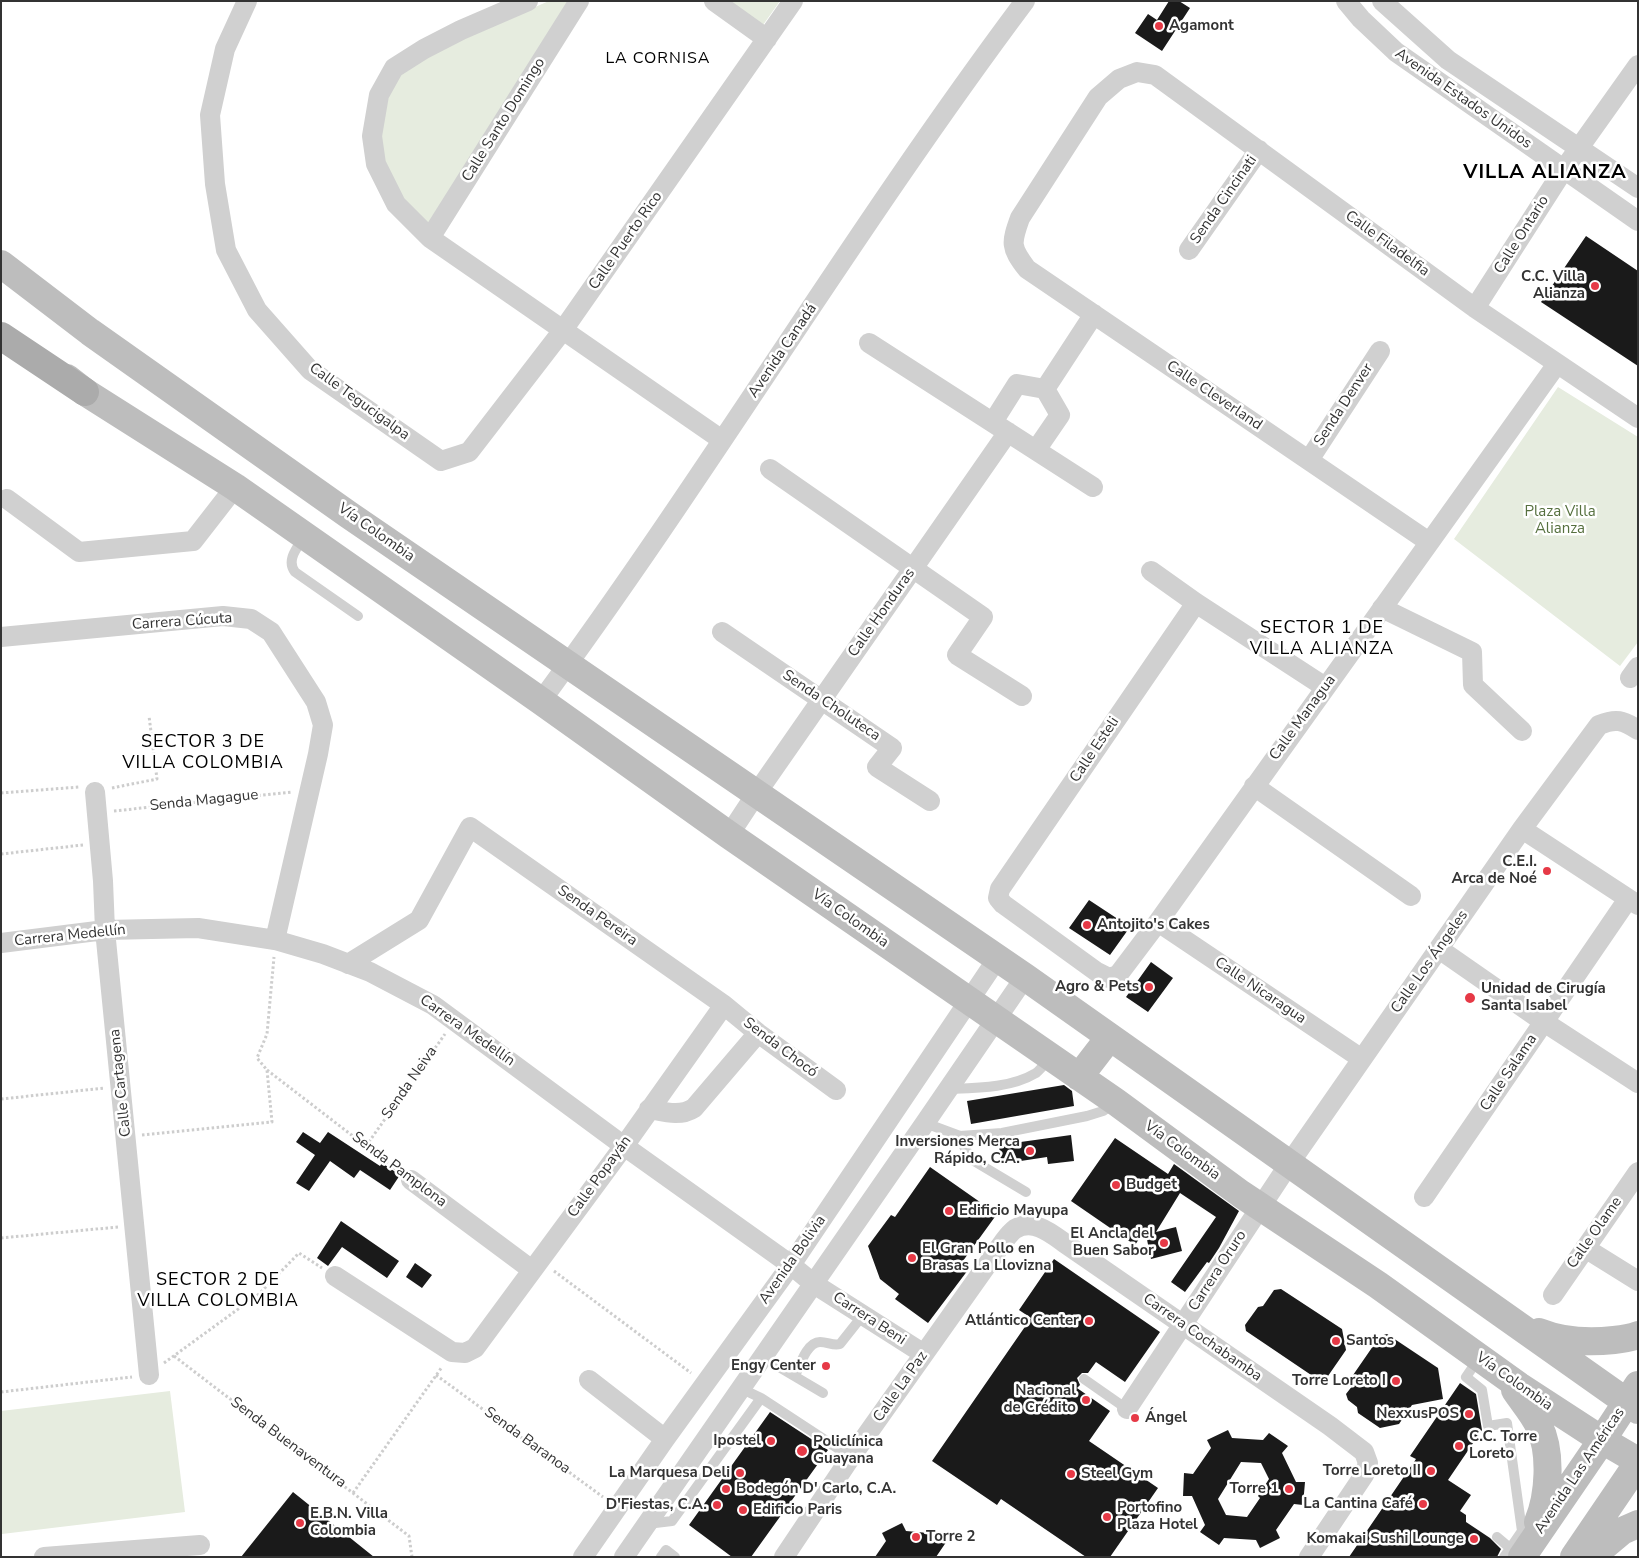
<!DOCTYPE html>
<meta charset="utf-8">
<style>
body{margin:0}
#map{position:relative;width:1639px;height:1558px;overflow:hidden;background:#fff;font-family:"Nunito Sans",sans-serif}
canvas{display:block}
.frame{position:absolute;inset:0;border:2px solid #333;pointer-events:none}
</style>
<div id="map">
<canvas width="1639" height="1558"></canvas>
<div class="frame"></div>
</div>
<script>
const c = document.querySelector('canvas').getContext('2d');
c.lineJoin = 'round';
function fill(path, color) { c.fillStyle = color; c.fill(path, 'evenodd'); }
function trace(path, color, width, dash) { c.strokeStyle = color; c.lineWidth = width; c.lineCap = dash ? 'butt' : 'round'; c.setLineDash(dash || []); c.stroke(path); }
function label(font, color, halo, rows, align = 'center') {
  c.font = font + ' "Nunito Sans",sans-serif'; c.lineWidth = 5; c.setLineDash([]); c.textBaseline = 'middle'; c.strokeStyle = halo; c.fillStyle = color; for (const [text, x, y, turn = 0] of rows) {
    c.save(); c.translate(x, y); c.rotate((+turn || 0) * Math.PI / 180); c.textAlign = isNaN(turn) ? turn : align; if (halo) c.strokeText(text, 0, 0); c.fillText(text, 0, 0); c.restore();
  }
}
fill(new Path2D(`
 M549,1H572L430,228L400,199L384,163L380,136L384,99L399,76L427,56L463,38Z
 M730,1H780L763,25Z
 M1558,387L1638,437V642L1620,666L1454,539Z
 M170,1391L185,1512L2,1534L1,1411Z`), '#e6ecdf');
fill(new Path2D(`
 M1169,1H1179L1190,8L1162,51L1135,33L1148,14L1157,20Z
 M1586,236L1638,271V366L1541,302Z
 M1089,900L1130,927L1110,955L1069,928Z
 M1151,962L1173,978L1148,1012L1126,997Z
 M1064,1085L1072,1091L1074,1106L971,1124L967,1101Z
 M303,1132L320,1143L328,1132L380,1166L382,1163L400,1175L390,1190L360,1170L354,1178L330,1161L309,1191L296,1183L315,1155L296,1142Z
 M1071,1135L1074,1161L1048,1164L1047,1157L1001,1164L999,1145Z
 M1115,1138L1168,1174L1174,1164L1239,1211L1219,1248L1209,1263L1207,1262L1185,1292L1171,1282L1216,1217L1180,1193L1156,1232L1176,1227L1182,1251L1151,1259L1145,1230L1135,1245L1071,1201Z
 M930,1167L997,1214L960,1265L968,1270L928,1323L895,1299L899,1294L880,1279L868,1246L891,1215L895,1217Z
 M341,1221L399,1261L387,1278L342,1247L328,1266L317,1258Z
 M1054,1259L1160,1332L1125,1382L1096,1362L1088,1373H1082L1077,1378L1080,1385L1077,1388L1110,1411L1089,1441L1158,1488L1110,1557H1086L1001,1499L997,1505L932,1461L1031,1318L1019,1310Z
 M415,1263L432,1275L422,1288L406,1277Z
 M1281,1289L1342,1329L1346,1350L1328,1376L1322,1378L1320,1381L1246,1331L1245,1325L1258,1307L1263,1306L1274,1290Z
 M1387,1334L1438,1368L1443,1399L1412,1405L1399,1424L1380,1428L1358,1413L1357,1407L1348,1400L1346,1394L1353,1385L1351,1378L1380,1336Z
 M1460,1383L1476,1394L1482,1430L1448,1480L1471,1495L1460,1511L1466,1515V1522L1490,1538L1501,1549L1497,1557H1349L1416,1459L1410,1456Z
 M770,1412L828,1450L751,1557H732L689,1525Z
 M1228,1430L1232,1438L1263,1440L1269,1433L1288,1446L1282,1453L1296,1482H1305L1303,1505L1294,1504L1276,1530L1280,1538L1260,1548L1256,1540L1224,1538L1219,1545L1200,1532L1205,1525L1192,1496H1183L1184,1473L1193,1474L1211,1448L1207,1440ZM1241,1462L1261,1463L1269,1479L1258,1496L1260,1498L1247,1517L1226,1515L1218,1499Z
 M293,1492L374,1557H241Z
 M902,1523L906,1531L951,1535L936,1557H875L886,1541L882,1533Z`), '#1a1a1a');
trace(new Path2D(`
 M112,788L157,779L149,716
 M1,793L79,787
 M114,811L292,792
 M1,854L83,845
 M267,1070L397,1170
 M1,1099L105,1088
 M142,1135L272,1122L267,1070L257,1058L267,1034L274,957
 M366,1146L445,1034
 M1,1238L118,1227
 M554,1271L691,1373
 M174,1356L409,1536L412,1557
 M164,1363L259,1294L299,1253L322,1268
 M436,1375L603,1497
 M1,1392L132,1377
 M353,1493L442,1367`), '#cdcdcd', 3, [2.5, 2.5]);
trace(new Path2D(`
 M304,537C297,548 286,560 295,572L358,616
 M949,1089C978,1088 1011,1088 1036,1073C1041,1069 1045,1063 1050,1059
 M925,1123L960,1136L1002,1133L1087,1116L1103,1111L1115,1103
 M960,1136L965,1149L974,1161L1026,1192
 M762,1357L823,1393
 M1479,1358L1466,1377L1482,1390L1488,1426L1507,1423L1522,1531L1504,1557
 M795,1376C800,1365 807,1342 820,1342C828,1342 833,1346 840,1344L863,1315
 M1084,1379L1127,1409
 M761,1398L851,1457
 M647,1524L672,1521L761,1398L740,1388
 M1497,1537L1510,1548
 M661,1557L666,1550L675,1557`), '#d0d0d0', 10);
trace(new Path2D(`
 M247,1L225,49L210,115L215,184L226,250L257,310L310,370L441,461L469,452L563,330L793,1
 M528,1L461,30L424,49L394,68L379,95L372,136L376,164L396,204L430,238L722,440
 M714,1L767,39
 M1346,1L1361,19L1396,52L1638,221
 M1382,1L1448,60L1638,188
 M430,238L579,1
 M1189,250L1259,150
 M1475,308L1564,169L1638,65
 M869,343L1093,487
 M1045,389L1094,314
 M993,422L1017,384L1045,389L1060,415L1036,450
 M1309,460L1380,351
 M770,469L983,617L957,655L1022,696
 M7,499L79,552L193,541L235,487
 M1429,542L1027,269C1010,247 1011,243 1020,218L1098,97L1119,79L1137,72L1155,75L1475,308L1638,418
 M1151,571L1196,603L1325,687
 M1196,603L1000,889L998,898L1003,904L1097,972L1109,978L1118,975L1158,922L1557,364
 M1382,608L1472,652L1473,685L1522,731
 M722,632L892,748L877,767L930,801
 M1,637L223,616L251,619L271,632L316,702L323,725L318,754L275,940
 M1630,678L1638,667
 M541,701C709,473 855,228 1025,1
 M1254,786L1411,896
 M95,792L103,881L105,930L149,1375
 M1522,829L1638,905
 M729,835L756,794L1008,432
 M1158,922L1362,1059
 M1,943L105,930L198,928L275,940L323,954L370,972L433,1005L624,1146L791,1265L814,1284L924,1354
 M1439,949L1544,1022L1638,1083
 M348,964L419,920L470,827L724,1005L758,1033L836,1090
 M649,1109C665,1112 680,1117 694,1108L758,1033
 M411,1180L532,1270
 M1424,1197L1628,899
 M1585,1248L1638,1281
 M335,1276L452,1352L465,1353L475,1348L624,1146L724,1005
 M1553,1295L1638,1172
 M589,1380L665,1439
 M1127,1409L1289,1164L1522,829L1599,725C1616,718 1623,720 1638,730
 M44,1557L200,1545
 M583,1557L665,1439L791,1265L997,959
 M624,1557L925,1123L1025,977
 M784,1557L851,1457L1004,1241C1007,1237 1011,1232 1015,1229C1034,1218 1052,1234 1066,1244L1330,1426L1364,1452L1368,1463L1364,1475L1309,1557`), '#d0d0d0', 20);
trace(new Path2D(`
 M1,264L90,332L349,515L1025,977L1638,1410
 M67,378L85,392L235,487L541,701L729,835L1116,1102L1241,1194L1378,1285L1519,1386L1602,1440L1638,1461
 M1079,1077L1109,1038
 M1539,1332C1564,1342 1588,1343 1614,1340C1622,1339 1630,1338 1638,1335
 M1515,1390C1523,1402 1533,1413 1539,1426C1552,1452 1549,1496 1538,1522
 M1522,1557L1602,1440L1638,1385
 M1574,1557L1638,1463
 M1591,1557L1622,1531L1638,1524`), '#bdbdbd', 28);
trace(new Path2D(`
 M1,336L85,392`), '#ababab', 28);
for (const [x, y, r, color] of [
 [1159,26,5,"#e63946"],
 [1595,286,5,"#e63946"],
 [1547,871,5,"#e63946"],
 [1087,925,5,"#e63946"],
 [1149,987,5,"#e63946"],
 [1470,998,6,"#e63946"],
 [1030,1151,5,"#e63946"],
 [1116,1185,5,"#e63946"],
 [949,1211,5,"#e63946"],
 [1164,1243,5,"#e63946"],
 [912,1258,5,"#e63946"],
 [1089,1321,5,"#e63946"],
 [1336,1341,5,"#e63946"],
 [826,1366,5,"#e63946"],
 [1396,1381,5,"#e63946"],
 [1086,1400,5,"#e63946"],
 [1469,1414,5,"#e63946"],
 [1135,1418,5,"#e63946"],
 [771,1441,5,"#e63946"],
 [1459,1446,5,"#e63946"],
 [802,1451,6,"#e63946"],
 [1431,1471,5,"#e63946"],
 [740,1473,5,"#e63946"],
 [1071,1474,5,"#e63946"],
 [726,1489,5,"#e63946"],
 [1289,1489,5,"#e63946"],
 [1423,1504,5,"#e63946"],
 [717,1505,5,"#e63946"],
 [743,1510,5,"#e63946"],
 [1107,1517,5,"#e63946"],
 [300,1523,5,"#e63946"],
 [916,1537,5,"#e63946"],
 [1474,1539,5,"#e63946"]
]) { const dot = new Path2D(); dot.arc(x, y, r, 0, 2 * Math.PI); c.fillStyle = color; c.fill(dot); trace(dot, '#fff', 2); }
label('bold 15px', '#333', '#fff', [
 ["Agamont",1169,26,"left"],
 ["C.C. Villa",1585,277],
 ["Alianza",1585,294],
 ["C.E.I.",1537,862],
 ["Arca de Noé",1537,879],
 ["Antojito's Cakes",1097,925,"left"],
 ["Agro & Pets",1139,987],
 ["Unidad de Cirugía",1481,989,"left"],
 ["Santa Isabel",1481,1006,"left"],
 ["Inversiones Merca",1020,1142],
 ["Rápido, C.A.",1020,1159],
 ["Budget",1126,1185,"left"],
 ["Edificio Mayupa",959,1211,"left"],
 ["El Ancla del",1154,1234],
 ["Buen Sabor",1154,1251],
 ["El Gran Pollo en",922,1249,"left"],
 ["Brasas La Llovizna",922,1266,"left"],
 ["Atlántico Center",1079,1321],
 ["Santos",1346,1341,"left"],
 ["Engy Center",816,1366],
 ["Torre Loreto I",1386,1381],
 ["Nacional",1076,1391],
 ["de Crédito",1076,1408],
 ["NexxusPOS",1459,1414],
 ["Ángel",1145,1418,"left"],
 ["C.C. Torre",1469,1437,"left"],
 ["Loreto",1469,1454,"left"],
 ["Ipostel",761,1441],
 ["Policlínica",813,1442,"left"],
 ["Guayana",813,1459,"left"],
 ["Torre Loreto II",1421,1471],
 ["La Marquesa Deli",730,1473],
 ["Steel Gym",1081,1474,"left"],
 ["Bodegón D' Carlo, C.A.",736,1489,"left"],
 ["Torre 1",1279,1489],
 ["La Cantina Café",1413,1504],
 ["D'Fiestas, C.A.",707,1505],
 ["Portofino",1117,1508,"left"],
 ["Plaza Hotel",1117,1525,"left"],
 ["Edificio Paris",753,1510,"left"],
 ["E.B.N. Villa",310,1514,"left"],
 ["Colombia",310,1531,"left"],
 ["Torre 2",926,1537,"left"],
 ["Komakai Sushi Lounge",1464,1539]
], 'right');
label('15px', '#333', '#fff', [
 ["Avenida Estados Unidos",1463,99,35],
 ["Calle Santo Domingo",504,120,-58],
 ["Senda Cincinati",1224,200,-55],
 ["Calle Ontario",1522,235,-58],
 ["Calle Puerto Rico",626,241,-55],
 ["Calle Filadelfia",1387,244,36],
 ["Avenida Canadá",783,351,-56],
 ["Calle Cleverland",1214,396,34],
 ["Calle Tegucigalpa",359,402,36],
 ["Senda Denver",1344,405,-57],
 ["Vía Colombia",376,533,35],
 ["Calle Honduras",882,613,-55],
 ["Carrera Cúcuta",182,622,-4],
 ["Senda Choluteca",831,706,34],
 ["Calle Managua",1303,718,-54],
 ["Calle Esteli",1095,750,-56],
 ["Senda Magague",204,801,-6],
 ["Senda Pereira",597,916,35],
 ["Vía Colombia",850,919,35],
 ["Carrera Medellín",70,936,-6],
 ["Calle Los Ángeles",1430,962,-55],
 ["Calle Nicaragua",1260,991,34],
 ["Carrera Medellín",467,1031,35],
 ["Senda Chocó",780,1048,37],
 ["Calle Salama",1509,1073,-56],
 ["Calle Cartagena",121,1083,-96],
 ["Senda Neiva",410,1083,-55],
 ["Vía Colombia",1182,1151,36],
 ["Senda Pamplona",399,1170,37],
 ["Calle Popayán",600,1177,-54],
 ["Calle Olame",1595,1233,-55],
 ["Avenida Bolivia",793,1260,-55],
 ["Carrera Oruro",1218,1271,-57],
 ["Carrera Beni",869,1319,33],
 ["Carrera Cochabamba",1202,1338,35],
 ["Vía Colombia",1514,1382,35],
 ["Calle La Paz",901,1387,-55],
 ["Senda Baranoa",527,1441,36],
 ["Senda Buenaventura",288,1443,37],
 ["Avenida Las Américas",1580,1471,-56]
]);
label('15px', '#56703f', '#fff', [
 ["Plaza Villa",1560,512],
 ["Alianza",1560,529]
]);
c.letterSpacing = '1px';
label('16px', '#000', '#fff', [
 ["LA CORNISA",658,59]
]);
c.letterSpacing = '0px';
c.letterSpacing = '1px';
label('18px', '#000', '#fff', [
 ["SECTOR 1 DE",1322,629],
 ["VILLA ALIANZA",1322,650],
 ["SECTOR 3 DE",203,743],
 ["VILLA COLOMBIA",203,764],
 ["SECTOR 2 DE",218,1281],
 ["VILLA COLOMBIA",218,1302]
]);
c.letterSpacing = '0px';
c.letterSpacing = '1px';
label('bold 20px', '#000', '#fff', [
 ["VILLA ALIANZA",1545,173]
]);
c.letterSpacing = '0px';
</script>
